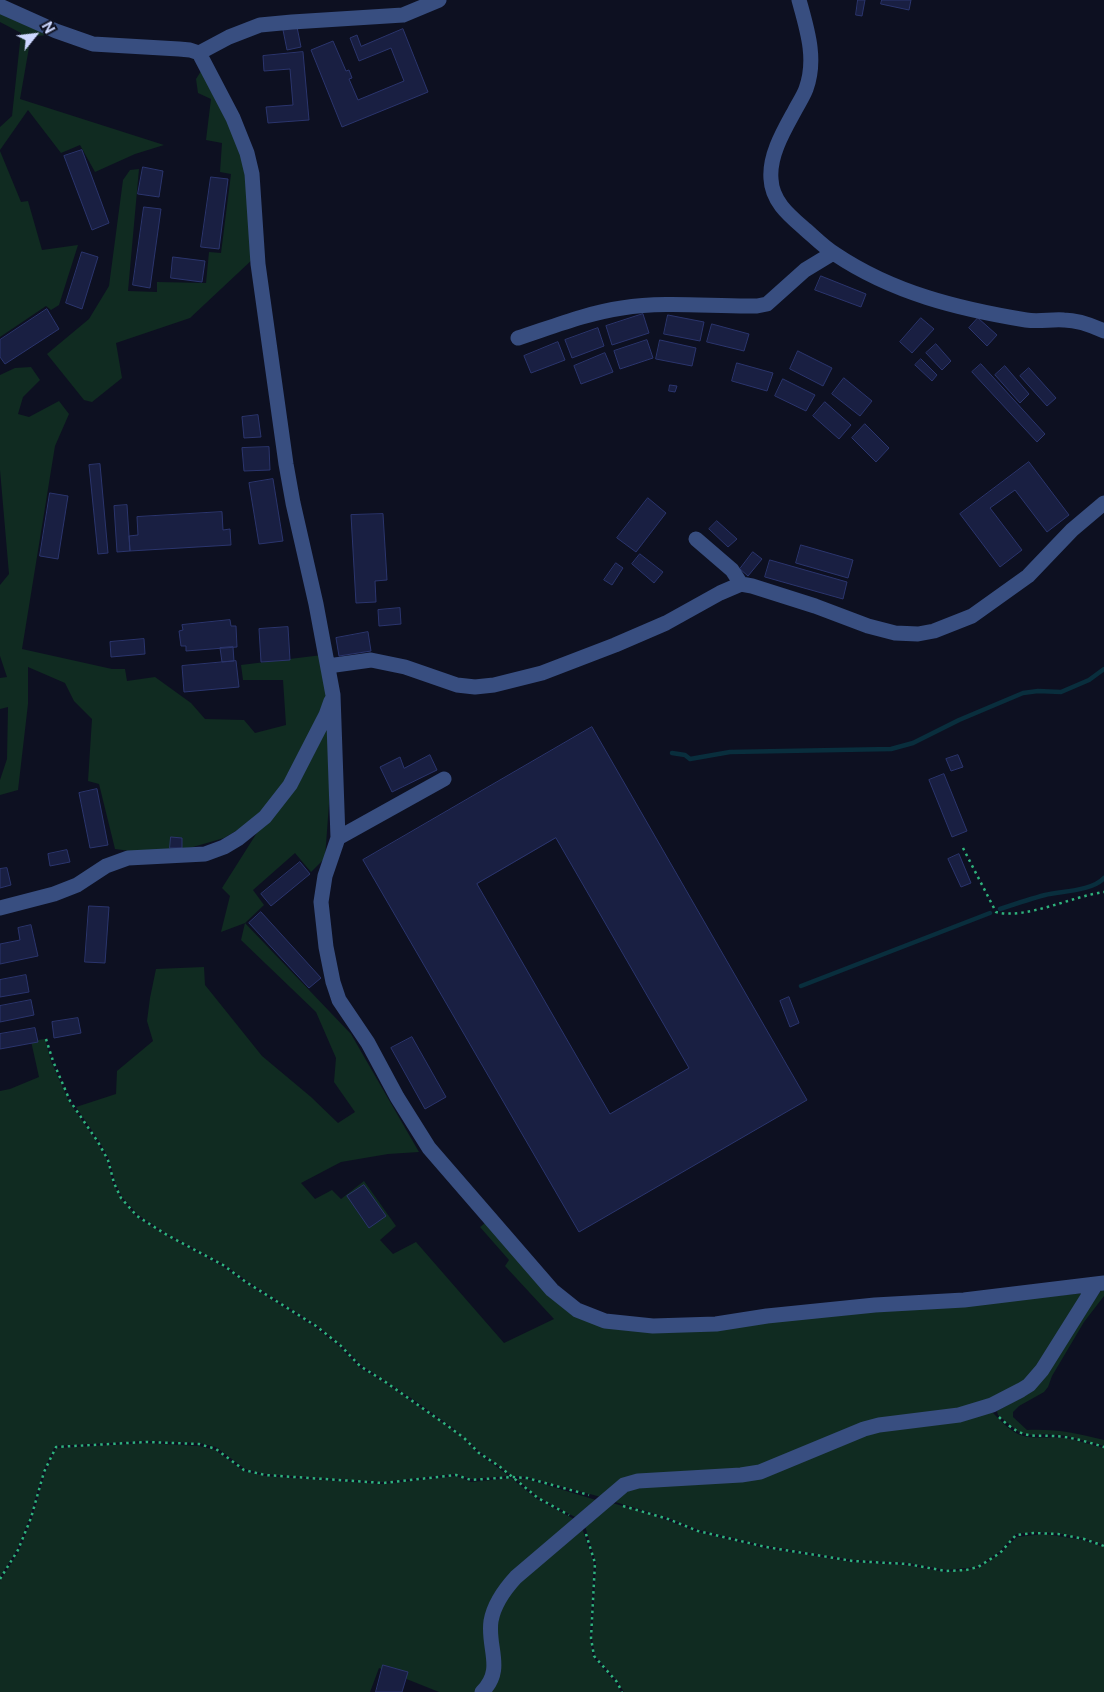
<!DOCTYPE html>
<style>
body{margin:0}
#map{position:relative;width:1104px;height:1692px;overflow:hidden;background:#0d1021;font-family:"Public Sans",sans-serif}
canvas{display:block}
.north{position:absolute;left:10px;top:10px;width:50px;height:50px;-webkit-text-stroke:4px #0d1021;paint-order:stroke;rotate:61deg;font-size:14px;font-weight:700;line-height:20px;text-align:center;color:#cdd8ff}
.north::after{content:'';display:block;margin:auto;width:18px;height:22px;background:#cdd8ff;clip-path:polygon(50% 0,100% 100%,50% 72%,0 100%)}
</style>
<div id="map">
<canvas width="1104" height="1692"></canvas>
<div class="north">N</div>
</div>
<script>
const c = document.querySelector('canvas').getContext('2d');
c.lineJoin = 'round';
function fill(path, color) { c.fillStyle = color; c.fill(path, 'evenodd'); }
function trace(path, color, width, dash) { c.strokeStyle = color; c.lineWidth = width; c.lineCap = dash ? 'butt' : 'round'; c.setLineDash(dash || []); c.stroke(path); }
fill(new Path2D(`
 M0,11L56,35L31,36L20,99L164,145L135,154L95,172L80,145L61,153L28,110L0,150V127L12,116L21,33L0,22Z
 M203,68L243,154L254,258L190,318L116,343L122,378L92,402L84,400L47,354L89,319L109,286L123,180L130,170L139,169L128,291L157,292V282L206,283L209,252L221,253L231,174L220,172L222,143L206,140L211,99L198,93L196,79Z
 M0,151L21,202L28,201L42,250L78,245L59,305L51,310L46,306L0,337Z
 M31,367L40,380L23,397L18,414L29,417L59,401L69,414L55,446L22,649L112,669H125L127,681L155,677L191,703L205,719L244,720L255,733L286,725L283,680H243L241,665L322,655L329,696L285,786L266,810L246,825L224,838L193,847L175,850L138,852L115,849L99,784L88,781L92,719L74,701L65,683L28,667V704L18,790L0,795V780L7,759L8,707L0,709V678L7,677L0,656V585L9,574L0,470V375L15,368Z
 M331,721L329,804L325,858L311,872L295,853L253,890L264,905L245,923L351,1034L419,1152L388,1154L341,1162L301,1183L315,1199L332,1190L341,1199L364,1181L396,1226L380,1240L393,1254L416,1242L504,1343L554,1319L505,1266L509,1260L480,1227L485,1223L592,1323L877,1312L1085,1293L1033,1375L991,1401L932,1415L758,1467L629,1477L601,1497L526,1477L512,1476L480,1452L453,1428L414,1400L361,1365L341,1345L316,1325L247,1281L223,1264L167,1234L138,1215L122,1197L115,1182L109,1159L99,1141L76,1107L116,1094L117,1071L153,1041L147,1021L150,998L156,969L204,967L205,985L262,1056L311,1097L338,1123L355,1112L334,1082L336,1058L316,1012L241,940L245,923L221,932L230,896L222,888L265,820Z
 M45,1039L51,1061L69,1102L98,1143L107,1160L113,1183L121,1198L137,1217L166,1235L222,1266L246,1283L315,1327L339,1346L359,1367L384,1382L452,1429L464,1439L479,1454L509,1476L471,1479L456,1474L383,1482L318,1478L265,1474L245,1469L216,1447L200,1443L146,1441L55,1446L43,1472L30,1517L17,1550L0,1577V1091L10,1089L39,1077L31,1041Z
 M1104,1286V1296L1084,1322L1052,1376L1048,1387L1044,1392L1019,1406L1013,1412V1417L1027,1430C1058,1429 1075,1433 1104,1440V1446L1067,1436L1046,1434L1032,1435L1020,1433L998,1415L997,1411L1029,1393Z
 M991,1411C999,1419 1008,1429 1018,1434C1030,1440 1052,1436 1065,1438C1078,1440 1091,1445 1104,1448V1545C1075,1534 1047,1530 1016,1534L999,1552L977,1567L946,1570L908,1563L853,1560L766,1546L699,1530L668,1518L612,1501L629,1488L725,1481L865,1432Z
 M146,1443L199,1446L215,1450L244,1471L265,1476L383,1484L456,1476L471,1482L511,1478L537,1499L574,1519L502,1585L489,1674L475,1692H439L379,1668L370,1692H0V1581L19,1551L32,1518L45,1473L56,1448Z
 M516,1479H527L596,1500L575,1517L539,1498Z
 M609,1502L650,1514L698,1532L765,1548L853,1562L907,1565L945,1572L978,1568L1001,1553L1017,1537L1045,1534L1083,1540L1104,1547V1692H624L617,1681L595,1656L592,1637L596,1563L585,1526Z
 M582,1528L594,1563L590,1637L593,1657L616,1683L621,1692H491L497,1622L507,1593Z`), '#102b21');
trace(new Path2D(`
 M672,753L685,755L690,759L730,752L891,749L913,743L959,720L1023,693L1038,691L1061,692L1089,680L1104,669
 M1000,909C1015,904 1030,899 1045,895C1062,891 1092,891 1104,878
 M801,986L990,913`), '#092e3d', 4.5);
const building = new Path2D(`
 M858,0H865L862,16L856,15Z
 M882,0H911L909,10L881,4Z
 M297,27L301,47L287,50L283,30Z
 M403,29L428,92L342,127L311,50L333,41L346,71L349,70L352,78L349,79L358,100L404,81L391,48L359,61L350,38L357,35L361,46Z
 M303,52L309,120L268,123L266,107L293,105L290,69L264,71L263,56Z
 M82,150L109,223L92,230L64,156Z
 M143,167L163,171L159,197L138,194Z
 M211,177L228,179L219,249L201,247Z
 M144,207L161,209L150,288L133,285Z
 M82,252L98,257L82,309L66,303Z
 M173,257L205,261L202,282L171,278Z
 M821,276L866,294L861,307L815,290Z
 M47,309L59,329L5,364L0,357V340Z
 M643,314L649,333L612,345L606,326Z
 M668,315L704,322L700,341L664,334Z
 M921,318L934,329L912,353L900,342Z
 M978,318L997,335L987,346L969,328Z
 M712,324L749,334L744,351L707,342Z
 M598,328L604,346L572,358L565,340Z
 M647,340L653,358L620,369L614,351Z
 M660,340L696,348L692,366L656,359Z
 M558,342L565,360L531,373L524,356Z
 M936,344L951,361L942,370L926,353Z
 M798,351L832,368L823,386L790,369Z
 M605,353L613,372L581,384L574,366Z
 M921,359L937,375L932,381L915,365Z
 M737,363L773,373L767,391L732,381Z
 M981,364L1045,434L1037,442L972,372Z
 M1005,366L1029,394L1020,403L995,375Z
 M1029,368L1056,398L1047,406L1020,376Z
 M844,378L872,401L860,416L832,394Z
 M783,379L815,395L806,411L775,396Z
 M670,385L677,386L675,392L669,391Z
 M825,402L851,425L839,439L813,416Z
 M258,415L261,437L244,438L242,417Z
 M865,424L889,448L876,462L852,438Z
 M269,447L270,470L244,471L242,448Z
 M1029,462L1069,515L1047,532L1015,490L990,508L1022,550L1000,567L960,514Z
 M100,464L108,553L98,554L89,465Z
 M273,479L283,541L259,544L249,483Z
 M50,493L68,496L58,559L40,556Z
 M648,498L666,513L636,552L617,538Z
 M127,505L130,551L117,552L114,506Z
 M222,512L223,530L230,529L231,545L130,551L129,536L138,535L137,517Z
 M383,514L387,580L375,581L376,602L356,603L351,515Z
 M717,521L737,539L728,547L709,529Z
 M801,545L853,560L848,578L796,563Z
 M753,552L762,559L748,576L740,569Z
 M640,554L663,572L654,583L632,564Z
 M770,560L847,582L843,599L765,577Z
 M616,563L623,568L612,585L604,580Z
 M400,608L401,624L379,626L378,610Z
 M230,620L231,626H236L237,647L186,651V646H181L179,631L183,630L182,625Z
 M288,627L290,660L261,662L259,629Z
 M368,632L371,651L339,656L336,638Z
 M144,639L145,654L111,657L110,642Z
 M233,647L234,661L222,662L220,648Z
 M236,661L239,687L184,692L182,666Z
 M592,727L807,1100L579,1232L363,860ZM556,838L689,1068L610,1114L477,884Z
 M430,755L437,770L392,792L380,767L400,757L404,768Z
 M958,755L963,767L951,771L946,759Z
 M944,774L967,831L952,837L929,780Z
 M97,789L108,845L90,848L79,793Z
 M171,837L182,838V848H170Z
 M67,850L70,862L50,866L48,854Z
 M959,854L971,883L961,887L948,859Z
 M300,862L310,874L271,906L261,894Z
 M7,868L11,885L0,888V869Z
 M89,906L109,907L105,963L85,962Z
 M261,912L321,978L309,988L249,923Z
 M31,925L38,956L0,964V944L20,940L18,928Z
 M26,975L29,992L0,997V980Z
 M789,997L799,1023L790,1027L780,1001Z
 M31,1000L34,1015L0,1022V1006Z
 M78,1018L81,1033L54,1038L52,1022Z
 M35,1028L38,1042L0,1049V1034Z
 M412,1037L446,1097L425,1109L391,1048Z
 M364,1185L386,1216L369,1228L347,1196Z
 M383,1665L408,1672L402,1692H376Z`);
fill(building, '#191f42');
trace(building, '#2b356d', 1);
trace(new Path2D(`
 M963,848L996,912C1025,920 1073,896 1104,892
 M46,1039L53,1061L70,1101L98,1142L108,1160L114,1183L121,1198L137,1216L167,1235L223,1265L246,1282L316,1326L340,1345L360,1366L384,1381L452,1429L464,1438L479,1453L499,1466L538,1498L569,1515
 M999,1417C1026,1443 1033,1433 1065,1437C1078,1439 1091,1443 1104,1447
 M623,1506L668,1519L698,1531L766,1547L853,1561L907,1564L946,1571L966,1570L978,1567L1000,1553L1016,1535L1034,1533L1058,1534L1084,1539L1104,1546
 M586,1534L595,1563L591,1638L594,1656L617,1682L622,1692
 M0,1579L18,1550L31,1518L44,1472L56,1447L146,1442L199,1444L216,1449L244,1470L265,1475L383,1483L456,1475L471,1480L512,1477L527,1478L589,1495`), '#2eb27c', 2.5, [2.5, 4]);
trace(new Path2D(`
 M799,0C807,29 817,59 806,89C803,97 798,104 794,112C783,132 769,156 771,179C772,202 790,216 806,230C815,238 825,248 835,254C893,293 959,309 1026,320C1039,322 1052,319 1064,320C1078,320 1091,325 1104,331
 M0,6L56,31L93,44L179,49L190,50L199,53L233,118L247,153L252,174L258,264L286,464L293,503L316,604L333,695L338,838L325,876L321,902L326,947L333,982L339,1000L368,1043L397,1097L429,1148L552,1290L577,1310L605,1321L653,1326L716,1324L767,1316L875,1305L964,1300L1104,1283
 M199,53L229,37L260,25L292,22L403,15L439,0
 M518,338C552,327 587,313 622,308C667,301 713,307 757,306L767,304L805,270L833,253
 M696,539L732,570L741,584
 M328,666L371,660L405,667L457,685L475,687L494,685L542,673L615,645L666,623L720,593L741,584L752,586L815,606L868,626L895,633L918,634L934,631L972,616L1028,576L1072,530L1104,503
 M338,838L444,779
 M0,908L54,894L77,885L106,866L128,858L205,854L224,847L239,838L265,817L290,785L326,715L331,701
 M482,1692C505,1669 487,1648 491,1621C494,1604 504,1590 516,1577L624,1485L638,1481L741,1475L760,1472L864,1429L879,1425L959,1415L992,1405L1021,1390L1029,1385L1042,1370L1096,1284`), '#384e80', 15);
</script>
